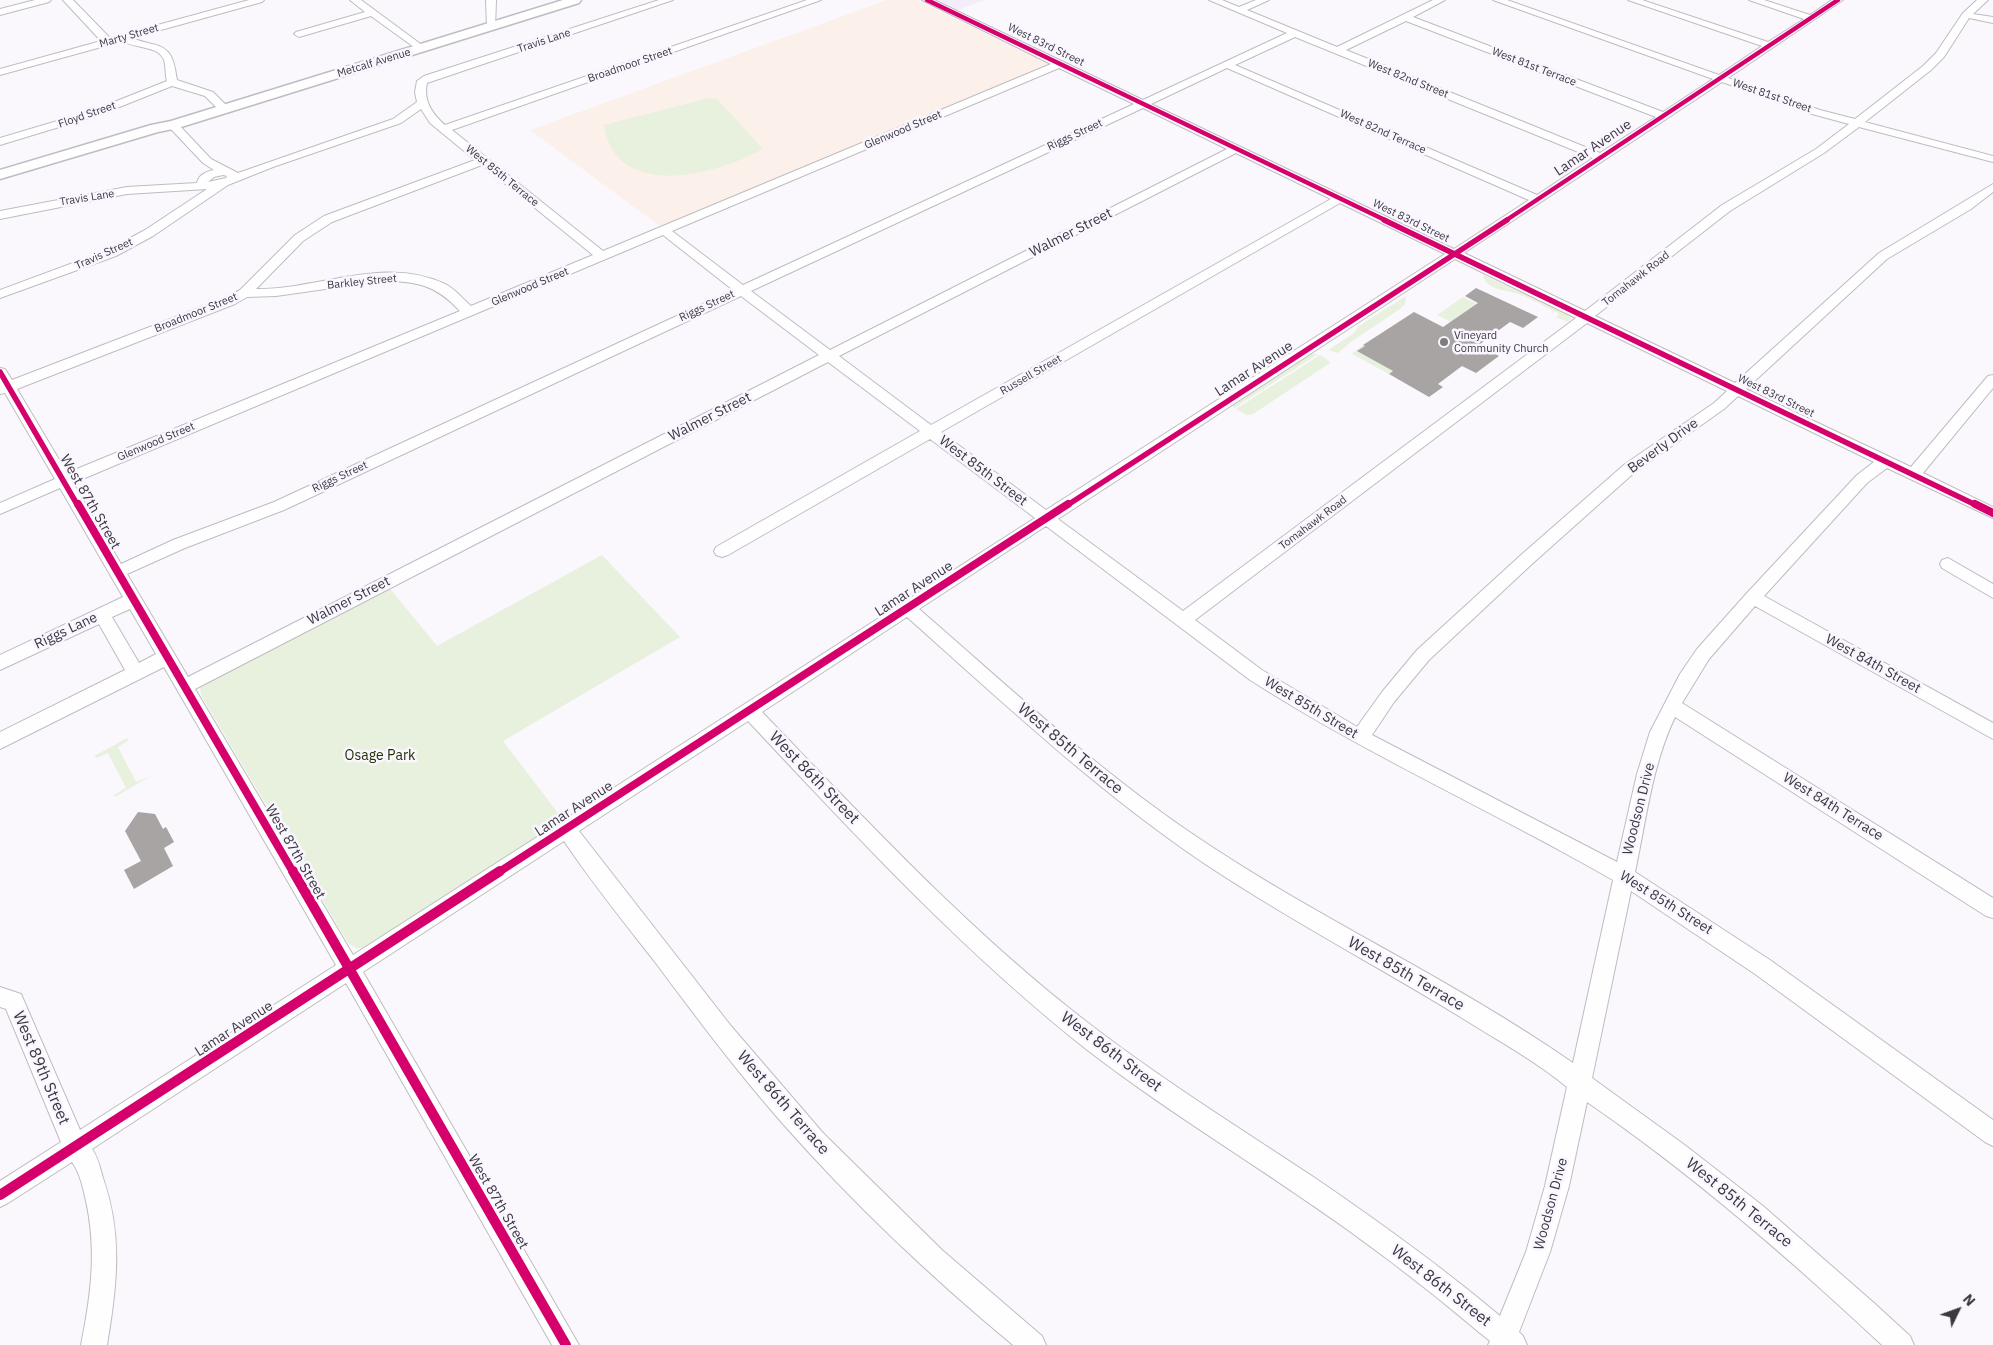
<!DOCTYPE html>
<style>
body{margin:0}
#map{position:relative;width:1993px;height:1345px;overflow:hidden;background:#faf8fd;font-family:"IBM Plex Sans",sans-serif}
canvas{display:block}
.north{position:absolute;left:1933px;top:1285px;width:50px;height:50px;-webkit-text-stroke:4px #faf6ff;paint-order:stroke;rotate:48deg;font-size:14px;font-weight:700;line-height:20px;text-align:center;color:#3c3840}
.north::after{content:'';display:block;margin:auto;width:18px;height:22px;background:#3c3840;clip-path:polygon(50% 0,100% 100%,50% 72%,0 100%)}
</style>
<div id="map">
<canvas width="1993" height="1345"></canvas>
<div class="north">N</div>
</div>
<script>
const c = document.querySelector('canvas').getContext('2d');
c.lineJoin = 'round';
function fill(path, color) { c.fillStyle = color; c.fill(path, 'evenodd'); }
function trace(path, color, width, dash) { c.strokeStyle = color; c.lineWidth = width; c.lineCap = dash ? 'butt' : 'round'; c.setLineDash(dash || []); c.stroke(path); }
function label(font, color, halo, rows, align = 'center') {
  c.font = font + ' "IBM Plex Sans",sans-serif'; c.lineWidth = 5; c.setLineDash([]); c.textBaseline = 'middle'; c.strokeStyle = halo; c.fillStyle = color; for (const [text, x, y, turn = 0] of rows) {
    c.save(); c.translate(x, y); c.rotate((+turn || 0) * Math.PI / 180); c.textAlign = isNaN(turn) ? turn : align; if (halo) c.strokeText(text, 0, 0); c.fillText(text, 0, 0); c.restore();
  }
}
fill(new Path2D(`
 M932,0H985L955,11Z`), '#f2edf9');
fill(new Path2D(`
 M887,0H917L1025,53L1043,59L1049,64L1047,66L662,228L530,130Z`), '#fcf1ea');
fill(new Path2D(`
 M709,98L717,99L763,149C717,175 615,202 604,125Z
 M1483,275L1568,315L1571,319L1568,322L1556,317L1559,315L1558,313C1544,307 1530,297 1515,293C1505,290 1486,290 1483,275Z
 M1406,296L1405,304L1400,309L1352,341L1338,353L1328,350L1354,333L1359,326Z
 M1463,297L1477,304L1451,322L1437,315Z
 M1363,345L1365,346L1358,351L1393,371L1389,374L1352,354Z
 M1311,354H1318L1234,408L1233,407V404Z
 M1320,355L1328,360L1330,363L1253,414L1247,415L1236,409Z
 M602,555L680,637L503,741L564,821L367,948C358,949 355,948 348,943L201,695L200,688L204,681L387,585L437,646Z
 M127,738L128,741L118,747L136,782L149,777L115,797L114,795L126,788L108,753L97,758L94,756Z`), '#e8f0de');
fill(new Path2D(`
 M1476,288L1538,317L1523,328L1510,322L1479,345L1499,356L1476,373L1462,366L1438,384L1443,387L1429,397L1389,374L1393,371L1357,351L1365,346L1363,345L1414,312L1443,327L1478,303L1465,296Z
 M138,812L155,814L163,829L166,827L174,842L164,848L173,866L134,889L124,870L141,861L125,831Z`), '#a8a4a3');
const minor = new Path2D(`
 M35,0H51L49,2L0,15V9Z
 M63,0H73L110,38L249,0H264L262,2L132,38C139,41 145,42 152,44C173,48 174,62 177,80L213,92L228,107L229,109L228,111H220L205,96L172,86L102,114L0,145V138L94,110L167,81C165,74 166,66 164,60C158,45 135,49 123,41L0,75V69L101,41Z
 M350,0H361L426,48L421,51L418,50L371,16L299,37L294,34L296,32L365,12Z
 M486,0H496L495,28L492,29L487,26Z
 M659,0H673L427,83C423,100 432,114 445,125L807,0H821L452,130L603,251L1051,64L922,0H934L1143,100L1287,33L1209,0H1222L1239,7L1256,0H1269L1247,10L1337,47L1433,0H1445L1413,17L1663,112L1713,79L1493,0H1507L1719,75L1762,46L1628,0H1642L1768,42L1804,19L1749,0H1764L1810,15L1832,0H1843L1728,78L1820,110L1855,119L1923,66L1936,53L1963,13L1977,0H1988L1973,14L1993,17V23L1969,18L1944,57L1931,70L1865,122L1993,156V162L1859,127L1824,153L1730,211L1595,316L1735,383L1879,253L1993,184V192L1971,209L1887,259L1746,389L1911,467L1988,376L1993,375V388L1923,473L1993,507V518L1887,468L1867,483L1764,596L1993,723V739L1755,606L1709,659L1682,703L1993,898V918L1986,916L1675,717C1652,765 1646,821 1635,872L1770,960L1993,1120V1146L1985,1142L1755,974L1631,891L1592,1078L1686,1146L1763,1206L1874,1303L1910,1336L1914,1345H1882C1789,1258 1692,1174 1587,1102L1569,1186L1550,1252L1519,1332L1523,1336L1527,1345H1488L1490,1341L1480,1333C1421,1283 1360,1237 1296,1194C1226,1146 1153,1101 1086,1049C962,951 856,836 748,721L579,831L731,1026L823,1133L942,1250L1042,1336L1046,1345H1013C931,1277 854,1204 784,1125C738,1073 696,1017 655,962C624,922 592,883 564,841L363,972L579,1345H552L346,983L92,1149C98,1157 100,1168 103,1178C123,1235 117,1286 107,1345H81C91,1295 97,1251 86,1201C83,1188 80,1173 72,1162L8,1203L0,1207V1181L61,1142L6,1009L0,1007V987L21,994L80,1130L336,965L164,667L0,749V732L125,670L99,624L0,670V655L123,597L60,488L0,514V503L55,479L5,393L0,394V368L5,369L12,380L225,298L240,290L295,235L324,216L475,160L430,123L421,109L401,123L273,167L228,185L153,236L116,256L0,298V290L108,250L145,230L207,189L127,194L0,219V211L127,187L197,183C198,175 207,171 214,170L203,163L169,127L168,125L173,122L177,123L211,159L238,173L393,119L417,102L415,92L417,81L424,76ZM1406,21L1656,117L1600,153L1346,50ZM1295,37L1593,158L1537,195L1235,65ZM1059,68L1134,104L743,285L672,231ZM1227,68L1529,200L1454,249L1151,104ZM1722,82L1812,114L1849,124L1816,149L1722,205L1585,311L1464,253ZM1143,108L1227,149L830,350L751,291ZM1236,153L1331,199L931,425L839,356ZM482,165L593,255L471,306C463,299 455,289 445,284C385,255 318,290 256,289L303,241L332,222ZM223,175L227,176L226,178L208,182L214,177ZM1340,203L1445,254L1046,510L941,432ZM663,235L733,290L274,502L173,540L121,564L73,483ZM1455,259L1576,318L1183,611L1058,519ZM382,281C417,281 436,285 460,311L67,473L17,389L235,304L247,297L276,296ZM741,296L819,355L188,677L127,574L185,548L284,510ZM1587,323L1727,391L1714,403L1625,464L1521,555L1417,650L1382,692L1357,727L1262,670L1195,620ZM828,362L920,431L716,547L714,551L716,555L722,557L728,555L930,439L1035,518L353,955L195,689ZM1738,396L1874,462L1857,475L1747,593L1697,649L1680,674L1650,732L1637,774L1617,862L1372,735L1394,702L1429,660L1533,563L1635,472L1724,409ZM1046,526L1250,680C1367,755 1493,811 1613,880L1573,1063C1451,978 1314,917 1191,833C1094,767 1008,686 919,609ZM130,609L156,654L139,663L112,617ZM907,617C1009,708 1108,801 1222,875C1305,929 1392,974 1475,1026C1506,1045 1539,1064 1567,1087L1545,1186L1526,1252L1500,1316C1441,1266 1378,1221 1315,1178C1244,1131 1172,1086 1104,1035C978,941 871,825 762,712Z
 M1948,558L1993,584V598L1942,568L1940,564L1942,560Z`);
const major = new Path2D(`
 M563,0H581L579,3L178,128L158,132L0,179V170L151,125L171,121Z`);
trace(minor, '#bebcc2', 2);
trace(major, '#bebcc2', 3);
fill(minor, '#fefeff');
fill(major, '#fefeff');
trace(new Path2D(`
 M927,0L1387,221
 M1505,221L1838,0`), '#d6006c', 4.5);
trace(new Path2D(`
 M1384,220L1978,506
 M0,372L78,506
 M1066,506L1507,220`), '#d6006c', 5.5);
trace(new Path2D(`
 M78,504L293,872
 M1975,504L1993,513
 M499,872L1068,504`), '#d6006c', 8);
trace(new Path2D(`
 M293,871L566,1345
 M0,1195L500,871`), '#d6006c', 10);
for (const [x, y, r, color] of [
 [1444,342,5,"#7e7b82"]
]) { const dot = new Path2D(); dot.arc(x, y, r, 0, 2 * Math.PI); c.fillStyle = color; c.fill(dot); trace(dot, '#faf6ff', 2); }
label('11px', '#3c3840', '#faf6ff', [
 ["Marty Street",129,36,-16],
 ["Travis Lane",544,41,-18],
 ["West 83rd Street",1046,45,26],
 ["Metcalf Avenue",374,63,-17],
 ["Broadmoor Street",630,65,-19],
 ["West 81st Terrace",1534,67,21],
 ["West 82nd Street",1408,79,22],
 ["West 81st Street",1772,96,19],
 ["Floyd Street",87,115,-19],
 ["Glenwood Street",903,130,-23],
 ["West 82nd Terrace",1383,132,24],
 ["Riggs Street",1075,135,-25],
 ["West 85th Terrace",502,176,39],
 ["Travis Lane",87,198,-9],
 ["West 83rd Street",1411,221,26],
 ["Travis Street",104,254,-24],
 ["Tomahawk Road",1636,279,-38],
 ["Barkley Street",362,282,-6],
 ["Glenwood Street",530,287,-23],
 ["Riggs Street",707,306,-25],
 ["Broadmoor Street",196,313,-22],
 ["Russell Street",1031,375,-30],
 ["West 83rd Street",1776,396,26],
 ["Glenwood Street",156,442,-23],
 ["Riggs Street",340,477,-25],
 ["Tomahawk Road",1313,523,-37]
]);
label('11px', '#3c3840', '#faf6ff', [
 ["Vineyard",1454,336],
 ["Community Church",1454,349]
], 'left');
label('14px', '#3c3840', '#faf6ff', [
 ["Lamar Avenue",1593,148,-34],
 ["Walmer Street",1071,233,-27],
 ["Lamar Avenue",1254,369,-33],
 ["Walmer Street",710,417,-27],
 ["Beverly Drive",1663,446,-36],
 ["West 85th Street",983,471,37],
 ["West 87th Street",90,502,60],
 ["Lamar Avenue",914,589,-33],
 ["Walmer Street",349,601,-27],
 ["Riggs Lane",66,631,-25],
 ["West 84th Street",1873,664,29],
 ["West 85th Street",1311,708,31],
 ["West 84th Terrace",1833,807,32],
 ["Lamar Avenue",574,809,-33],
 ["Woodson Drive",1639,809,-76],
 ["West 87th Street",295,852,60],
 ["West 85th Street",1666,903,32],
 ["Lamar Avenue",234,1029,-33],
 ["West 87th Street",498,1202,60],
 ["Woodson Drive",1551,1204,-75]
]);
label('14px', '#223101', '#faf6ff', [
 ["Osage Park",380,756]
]);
label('16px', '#3c3840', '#faf6ff', [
 ["West 85th Terrace",1070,749,40],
 ["West 86th Street",814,778,46],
 ["West 85th Terrace",1406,974,30],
 ["West 86th Street",1111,1052,37],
 ["West 89th Street",41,1068,67],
 ["West 86th Terrace",783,1103,49],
 ["West 85th Terrace",1739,1203,39],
 ["West 86th Street",1441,1286,38]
]);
</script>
